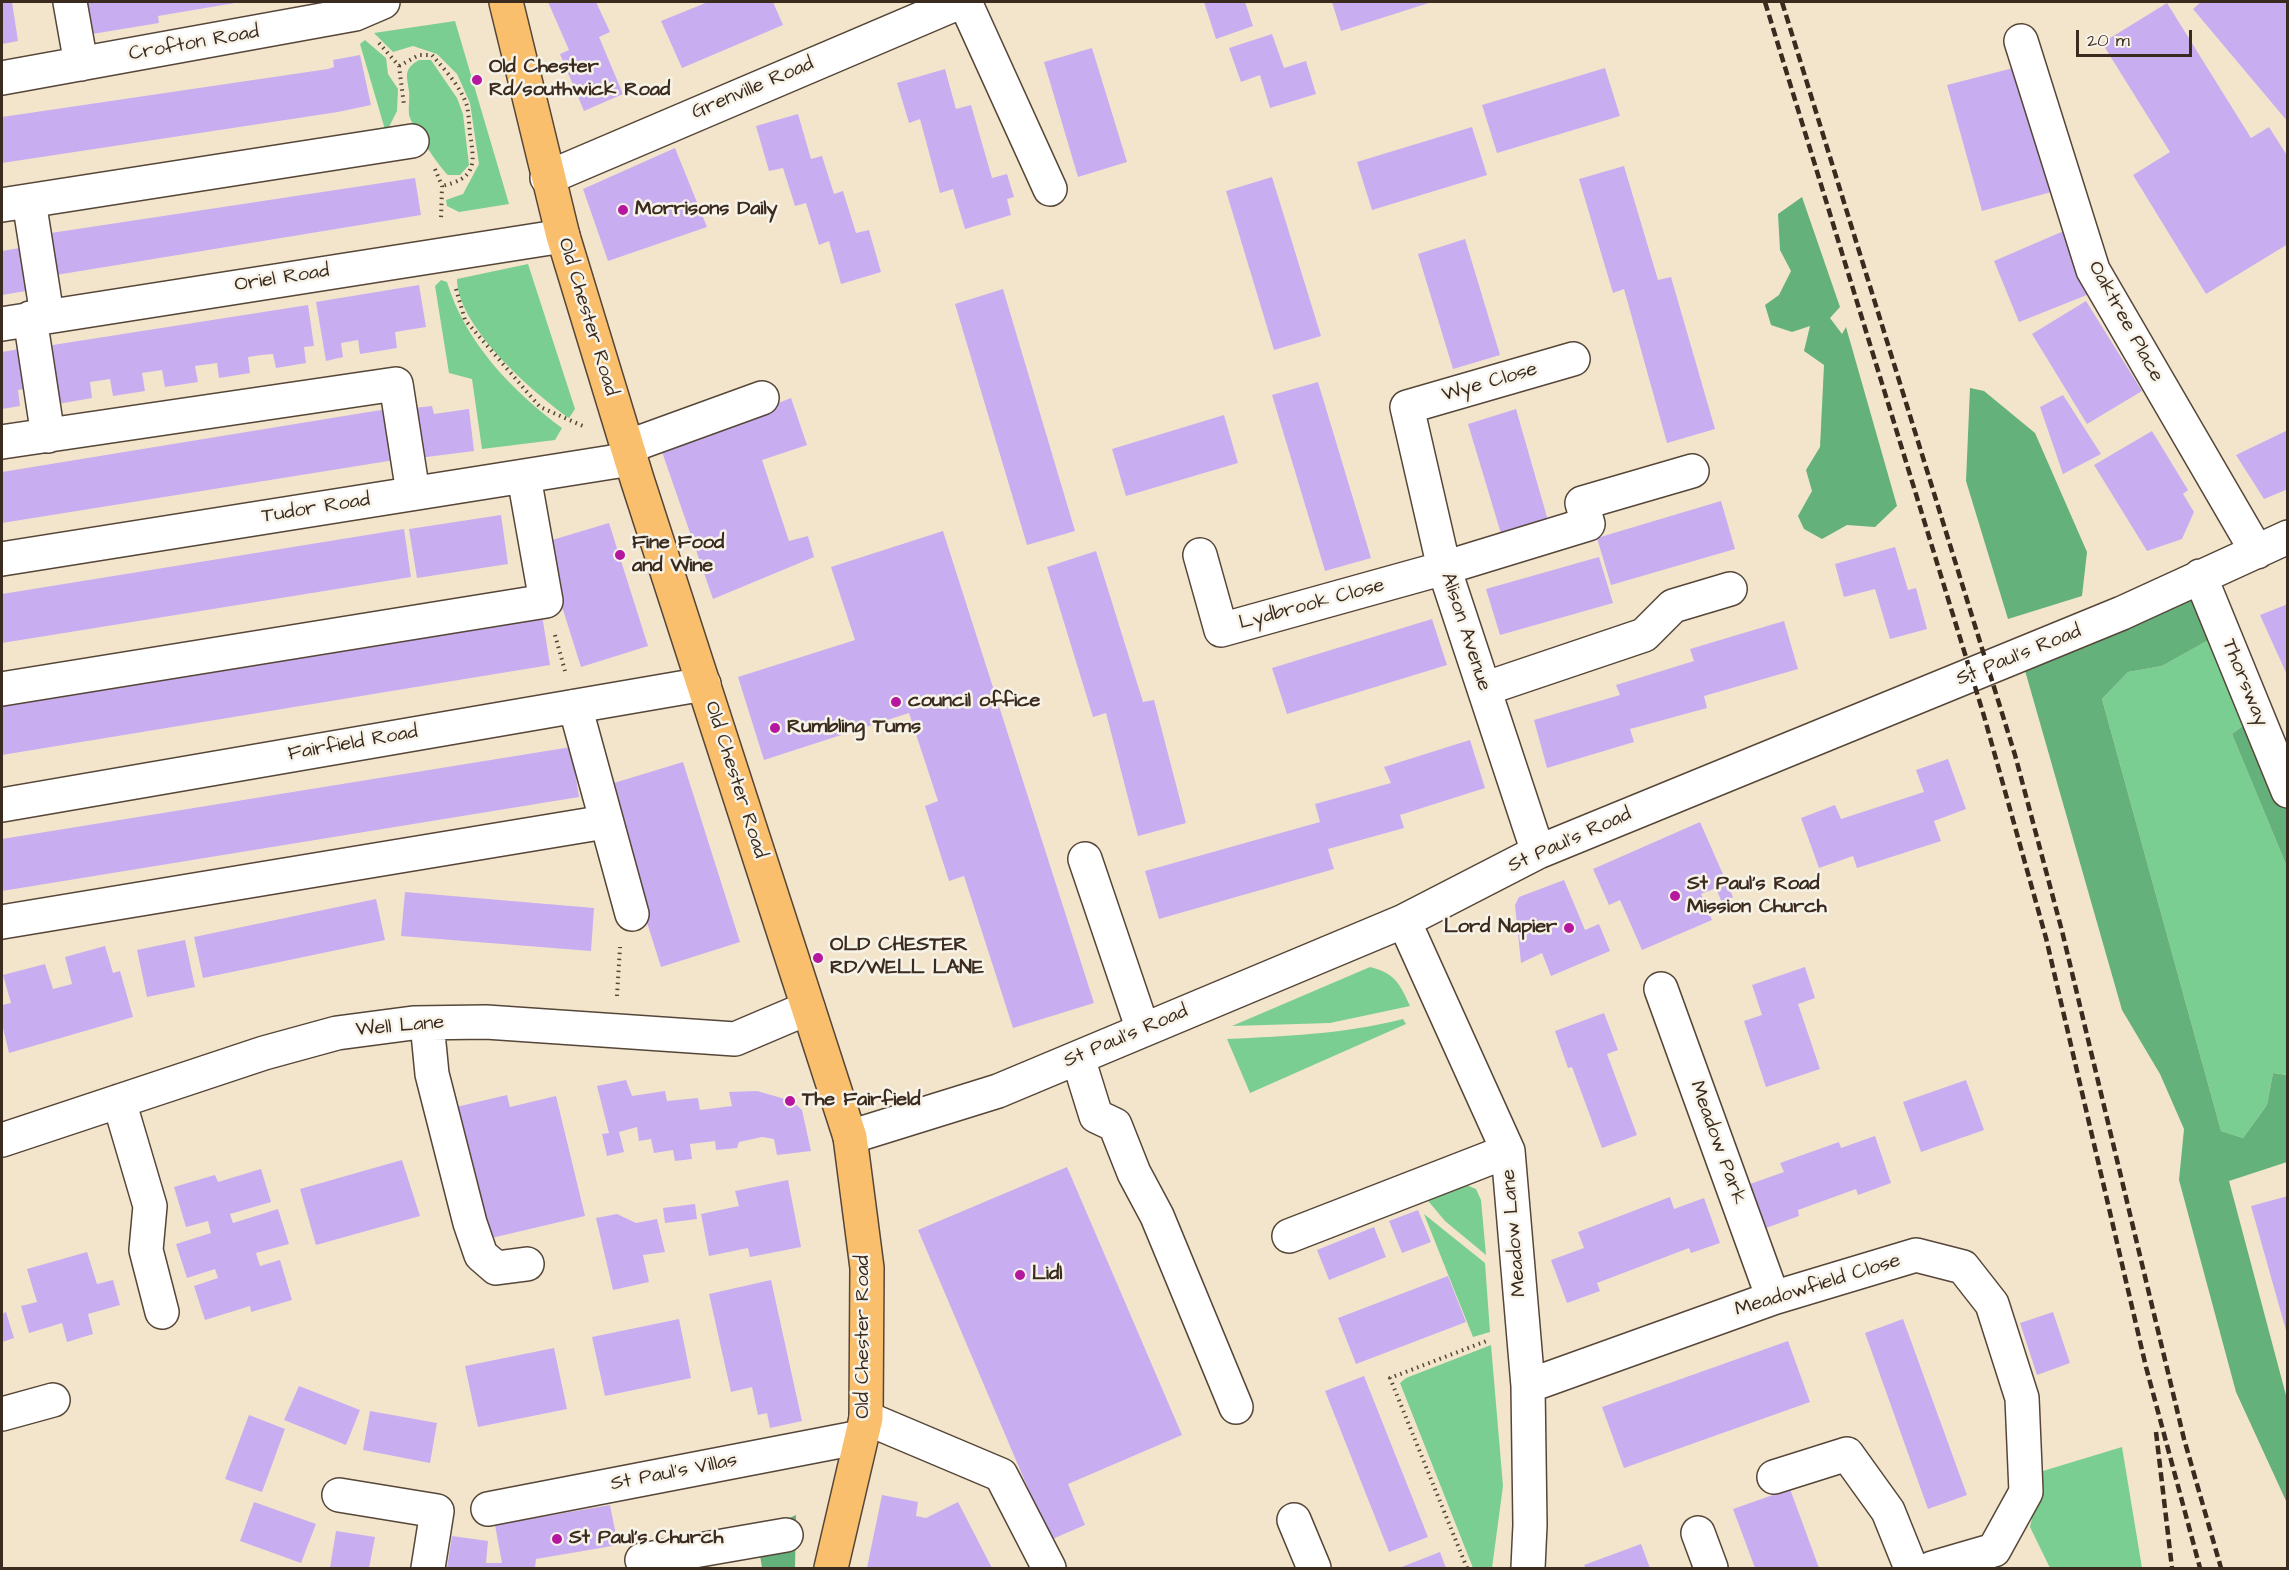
<!DOCTYPE html>
<style>
body{margin:0}
#map{position:relative;width:2289px;height:1570px;overflow:hidden;background:#f2e5cc;font-family:"Architects Daughter",sans-serif}
canvas{display:block}
.frame{position:absolute;inset:0;border:3px solid #3b2a1e;pointer-events:none}
.scale{position:absolute;left:2076px;top:30px;width:116px;height:27px;box-sizing:border-box;border:3px solid #3b2a1e;border-top:0;padding-left:8px;font-size:18px;line-height:21px;white-space:nowrap;color:#3b2a1e;-webkit-text-stroke:4px #f7f3e8;paint-order:stroke}
</style>
<div id="map">
<canvas width="2289" height="1570"></canvas>
<div class="frame"></div>
<div class="scale">20 m</div>
</div>
<script>
const c = document.querySelector('canvas').getContext('2d');
c.lineJoin = 'round';
function fill(path, color) { c.fillStyle = color; c.fill(path, 'evenodd'); }
function trace(path, color, width, dash) { c.strokeStyle = color; c.lineWidth = width; c.lineCap = dash ? 'butt' : 'round'; c.setLineDash(dash || []); c.stroke(path); }
function label(font, color, halo, rows, align = 'center') {
  c.font = font + ' "Architects Daughter",sans-serif'; c.lineWidth = 5; c.setLineDash([]); c.textBaseline = 'middle'; c.strokeStyle = halo; c.fillStyle = color; for (const [text, x, y, turn = 0] of rows) {
    c.save(); c.translate(x, y); c.rotate((+turn || 0) * Math.PI / 180); c.textAlign = isNaN(turn) ? turn : align; if (halo) c.strokeText(text, 0, 0); c.fillText(text, 0, 0); c.restore();
  }
}
fill(new Path2D(`
 M455,21L509,204L459,212L447,206L446,200L463,194L479,164L470,103L457,74L437,54L413,46L393,52L374,33Z
 M365,40L386,58L388,74L398,89L397,111L386,133L360,44Z
 M419,60H431L457,98L463,114L469,165L460,175H448C439,167 412,126 409,115C408,107 410,99 409,91C407,76 403,69 419,60Z
 M528,264L575,409L569,418C532,392 457,326 457,279Z
 M441,280L447,282C465,342 512,391 562,428L555,440L482,449L472,379L449,373L435,286Z
 M2214,637L2252,719L2232,734L2287,867L2288,1075L2273,1073L2267,1105L2243,1138L2221,1131L2102,699L2128,672L2162,666Z
 M1370,967C1395,973 1400,984 1410,1006L1330,1023L1232,1026Z
 M1403,1019L1406,1024L1250,1093L1227,1039C1289,1036 1343,1034 1403,1019Z
 M1464,1184L1476,1189L1481,1200L1486,1255L1445,1221L1424,1196Z
 M1424,1214L1485,1263L1490,1332L1473,1337Z
 M1491,1345L1503,1486L1492,1568H1473L1400,1383L1406,1378Z
 M2122,1447L2142,1568H2050L2030,1527L2043,1471Z`), '#7bce91');
fill(new Path2D(`
 M1802,197L1840,307L1830,318L1842,334L1846,327L1897,506L1875,527L1847,525L1822,539L1804,529L1798,516L1812,491L1806,470L1820,447L1824,365L1804,351L1810,326L1792,332L1771,325L1765,305L1779,295L1791,271L1780,250L1778,214Z
 M1970,388L1984,391L2035,433L2087,552L2082,596L2008,619L1966,481Z
 M2194,592L2214,637L2162,666L2128,672L2102,699L2221,1131L2243,1138L2267,1105L2273,1073L2287,1075V1162L2229,1181L2287,1399V1503L2236,1392L2179,1180L2184,1129L2160,1074L2122,1010L2024,667Z
 M2252,719L2287,804V867L2232,734Z
 M796,1515L795,1568H762L758,1542L778,1523Z`), '#64b17b');
fill(new Path2D(`
 M2,2H12L18,41L2,44Z
 M80,2H235V3L158,16L159,23L86,35Z
 M548,2H596L610,32L599,37L623,94L584,111L560,54L569,50Z
 M708,2H773L783,25L682,68L661,21Z
 M1204,2H1245L1253,26L1216,39Z
 M1332,2H1432L1341,31Z
 M2201,2H2288V122L2193,9Z
 M2167,3L2251,138L2269,127L2288,157V244L2206,294L2133,175L2170,152L2102,43Z
 M1272,34L1284,68L1306,61L1316,94L1270,108L1260,75L1241,82L1229,48Z
 M1092,48L1127,162L1078,177L1044,62Z
 M360,55L371,105L338,112L2,163V117L328,69L334,67L333,60Z
 M2021,66L2055,191L1982,211L1947,85Z
 M1605,68L1620,116L1497,153L1482,105Z
 M945,69L956,109L971,105L992,178L1007,174L1014,197L1007,199L1011,215L965,229L953,189L940,193L920,119L909,123L897,83Z
 M798,114L811,159L822,156L834,194L843,191L856,233L869,230L881,272L841,284L829,241L819,245L806,203L795,206L783,168L769,171L756,126Z
 M1472,127L1487,175L1372,210L1357,162Z
 M675,148L707,227L608,261L583,189Z
 M1624,166L1658,280L1671,277L1715,429L1667,443L1624,289L1613,293L1579,179Z
 M1272,177L1321,336L1274,350L1226,191Z
 M415,178L421,215L50,276L44,234Z
 M2073,227L2092,293L2019,322L1994,261Z
 M1465,239L1500,355L1453,369L1418,254Z
 M31,246L38,289L2,295V251Z
 M419,285L426,327L395,332L397,348L360,354L358,340L341,343L343,357L326,361L316,302Z
 M1003,289L1075,531L1027,545L955,304Z
 M2086,301L2142,391L2087,424L2032,334Z
 M308,305L314,346L304,347L306,363L276,368L273,354L261,355L248,357L250,373L219,378L217,363L195,366L198,382L165,387L162,370L142,373L145,391L113,396L110,379L90,382L92,398L58,404L40,347Z
 M25,348L31,388L18,390L20,406L2,409V352Z
 M1318,382L1371,558L1325,571L1272,395Z
 M2063,395L2101,454L2063,474L2040,407Z
 M791,398L807,445L762,460L789,541L808,536L814,557L713,599L661,449Z
 M432,406L434,414L469,409L474,451L411,459L404,409Z
 M393,408L401,459L2,523V472Z
 M1516,409L1549,524L1502,537L1468,424Z
 M1224,415L1238,463L1126,496L1112,449Z
 M2288,430V489L2264,499L2236,455Z
 M2152,431L2188,490L2183,494L2194,512L2182,539L2147,551L2094,465Z
 M1721,501L1735,549L1611,585L1597,538Z
 M501,515L508,564L417,578L409,529Z
 M609,523L648,646L581,667L542,543Z
 M404,529L411,577L2,643V594Z
 M943,531L1094,1003L1013,1028L964,876L949,881L925,806L938,801L909,713L764,760L738,677L855,640L831,567Z
 M1895,547L1908,590L1916,588L1927,629L1890,639L1875,589L1844,597L1835,564Z
 M1096,551L1143,702L1154,700L1186,823L1138,836L1106,713L1093,717L1047,567Z
 M1599,557L1613,603L1500,635L1486,589Z
 M2288,604V677L2260,615Z
 M542,615L550,665L2,755V705Z
 M1432,619L1447,665L1287,714L1272,668Z
 M1784,621L1798,669L1704,696L1707,708L1630,729L1634,742L1547,768L1534,720L1620,695L1616,685L1694,661L1690,649Z
 M1470,740L1485,788L1400,815L1404,828L1328,849L1334,869L1159,919L1145,871L1320,822L1315,804L1391,783L1384,767Z
 M571,747L579,797L2,891V839Z
 M1948,759L1966,809L1934,821L1941,841L1857,868L1853,856L1819,868L1801,818L1835,805L1841,819L1924,792L1916,770Z
 M683,762L740,942L661,967L604,786Z
 M1700,822L1733,897L1722,903L1716,888L1701,894L1712,920L1642,950L1620,900L1609,905L1593,869Z
 M1564,880L1585,930L1599,924L1610,951L1551,976L1542,953L1521,963L1515,905L1519,897Z
 M405,892L594,908L591,951L401,936Z
 M376,899L385,940L203,978L194,937Z
 M185,940L195,987L147,997L137,950Z
 M105,946L113,973L120,971L133,1017L9,1053L2,1024V1005L11,1003L3,975L45,964L53,989L72,984L65,957Z
 M1805,967L1815,998L1798,1004L1820,1069L1766,1087L1744,1021L1762,1015L1752,985Z
 M1604,1013L1618,1050L1607,1054L1637,1135L1602,1148L1572,1067L1568,1068L1555,1031Z
 M626,1080L632,1096L665,1091L667,1101L698,1098L700,1110L732,1106L729,1092L757,1091L792,1101L802,1110L811,1151L777,1155L774,1139L762,1137L739,1142L737,1148L716,1150L715,1141L690,1144L692,1159L675,1161L673,1150L654,1153L651,1139L639,1141L637,1127L619,1132L624,1152L607,1156L602,1134L609,1133L597,1086Z
 M1966,1080L1984,1130L1921,1152L1903,1102Z
 M507,1095L510,1107L556,1096L585,1216L483,1240L452,1108Z
 M1875,1136L1891,1183L1858,1195L1856,1189L1798,1210L1799,1216L1766,1228L1750,1184L1784,1172L1780,1163L1839,1142L1841,1148Z
 M402,1160L420,1216L316,1245L300,1189Z
 M1067,1167L1182,1435L1068,1484L1085,1525L1050,1540L918,1230Z
 M261,1169L271,1202L230,1214L233,1223L278,1209L289,1244L256,1253L260,1266L280,1260L292,1300L251,1312L250,1306L205,1320L194,1286L218,1278L215,1269L187,1278L176,1244L211,1233L208,1221L186,1227L174,1187L215,1175L218,1182Z
 M788,1180L801,1247L750,1257L748,1248L709,1256L701,1214L739,1206L735,1191Z
 M2288,1196V1334H2287L2251,1206Z
 M1670,1197L1674,1209L1704,1198L1720,1243L1691,1253L1689,1248L1597,1283L1600,1291L1567,1303L1551,1260L1584,1248L1578,1232Z
 M695,1204L697,1219L665,1223L663,1208Z
 M1418,1210L1431,1242L1402,1253L1389,1221Z
 M617,1214L636,1223L657,1219L665,1252L643,1255L649,1282L613,1290L596,1218Z
 M1374,1227L1386,1257L1329,1280L1317,1250Z
 M87,1252L97,1284L113,1280L120,1305L88,1314L93,1334L67,1342L62,1323L29,1333L21,1306L37,1302L27,1269Z
 M1448,1276L1466,1322L1356,1364L1338,1318Z
 M771,1280L802,1421L770,1428L767,1413L758,1415L752,1387L731,1392L709,1294Z
 M6,1312L14,1338L2,1342V1314Z
 M2053,1312L2070,1363L2037,1375L2020,1323Z
 M679,1319L691,1378L605,1396L592,1337Z
 M1903,1319L1967,1495L1928,1509L1865,1333Z
 M1788,1341L1810,1402L1624,1468L1602,1407Z
 M554,1348L567,1409L478,1427L465,1366Z
 M1364,1376L1428,1537L1389,1552L1325,1391Z
 M299,1386L360,1410L346,1445L284,1420Z
 M370,1411L437,1423L430,1463L363,1450Z
 M249,1415L285,1429L262,1492L225,1479Z
 M1790,1489L1819,1568H1755L1733,1509Z
 M882,1495L918,1502L916,1516L926,1518L958,1502L992,1568H867Z
 M254,1502L316,1524L301,1563L240,1541Z
 M610,1505L618,1545L536,1559L535,1568H447L452,1536L488,1541L486,1563H502L495,1525Z
 M336,1531L375,1537L369,1568H330Z
 M1641,1544L1650,1568H1586L1584,1565Z
 M1440,1552L1446,1568H1399Z`), '#c8aef1');
const minor = new Path2D(`
 M70,2L81,64
 M965,2L1050,189
 M2021,41L2093,270L2257,552
 M2,78L355,14L383,2
 M547,178L960,2
 M29,201L47,315
 M2,205L412,141
 M30,318L48,436
 M2,324L563,236
 M2,442L396,384L413,493
 M627,447L762,398
 M1200,555L1221,630L1444,568L1588,524L1582,503L1692,471
 M2,559L631,459
 M2200,576L2288,791
 M2,689L546,601L524,477
 M1484,689L1644,635L1673,606L1730,589
 M575,706L632,914
 M2,805L704,684
 M1538,852L1444,568L1407,407L1573,359
 M1085,859L1143,1030
 M1404,921L1508,1151L1528,1386L1530,1525L1528,1568
 M2,922L605,822
 M1661,989L1773,1298
 M427,1023L432,1074L470,1223L481,1255L496,1268L527,1264
 M1078,1058L1096,1116L1115,1125L1134,1173L1157,1216L1236,1407
 M119,1101L150,1206L146,1250L162,1312
 M850,1137L998,1091L1404,921L1538,852L2122,613L2288,537
 M2,1140L264,1053L337,1033L413,1023L486,1022L735,1039L808,1008
 M1289,1236L1508,1151
 M1528,1386L1773,1298L1916,1255L1963,1267L1992,1304L2022,1398L2026,1492L1994,1550L1932,1568
 M2,1414L53,1400
 M866,1418L1001,1475L1049,1568
 M1774,1477L1847,1454L1888,1511L1911,1568
 M339,1495L437,1511L428,1568
 M488,1509L861,1437
 M1294,1520L1314,1568
 M1698,1533L1711,1568
 M642,1560L786,1535`);
const major = new Path2D(`
 M506,2L563,236L637,479L850,1137L867,1268L866,1418L831,1568`);
trace(minor, '#564638', 36);
trace(major, '#564638', 36);
trace(new Path2D(`
 M379,43L399,66L404,105
 M399,66L419,55H432C445,70 461,87 467,106C469,115 469,125 470,134C475,165 476,178 442,186
 M435,169L442,186L441,219
 M456,289L465,320L540,407L583,426
 M555,635L565,671
 M617,996L620,947
 M1467,1568L1390,1378L1489,1340`), '#564638', 4, [1.5, 4.5]);
trace(minor, '#fff', 33);
trace(major, '#f9bf6d', 33);
trace(new Path2D(`
 M1765,2L1984,716L2046,938L2146,1367L2200,1568
 M1782,2L2015,755L2062,931L2184,1439L2221,1568
 M2156,1432L2172,1568`), '#3b2a1e', 4.5, [9, 4.5]);
for (const [x, y, r, color] of [
 [477,80,6,"#b5179e"],
 [623,210,6,"#b5179e"],
 [620,555,6,"#b5179e"],
 [896,702,6,"#b5179e"],
 [775,728,6,"#b5179e"],
 [1675,896,6,"#b5179e"],
 [1569,928,6,"#b5179e"],
 [818,958,6,"#b5179e"],
 [790,1101,6,"#b5179e"],
 [1020,1275,6,"#b5179e"],
 [557,1539,6,"#b5179e"]
]) { const dot = new Path2D(); dot.arc(x, y, r, 0, 2 * Math.PI); c.fillStyle = color; c.fill(dot); trace(dot, '#f7f3e8', 2); }
label('20px', '#3b2a1e', '#f7f3e8', [
 ["Crofton Road",194,44,-10],
 ["Grenville Road",753,89,-23],
 ["Oriel Road",282,279,-9],
 ["Old Chester Road",587,317,73],
 ["Oaktree Place",2125,322,61],
 ["Wye Close",1490,383,-16],
 ["Tudor Road",316,509,-9],
 ["Lydbrook Close",1312,605,-15],
 ["Alison Avenue",1465,632,72],
 ["St Paul's Road",2019,656,-22],
 ["Thorsway",2244,683,68],
 ["Fairfield Road",353,744,-10],
 ["Old Chester Road",735,780,72],
 ["St Paul's Road",1570,841,-24],
 ["Well Lane",400,1027,-5],
 ["St Paul's Road",1126,1037,-23],
 ["Meadow Park",1717,1143,70],
 ["Meadow Lane",1515,1233,-95],
 ["Meadowfield Close",1818,1286,-17],
 ["Old Chester Road",864,1337,-90],
 ["St Paul's Villas",674,1473,-11]
]);
label('bold 20px', '#3b2a1e', '#f7f3e8', [
 ["Old Chester",489,68],
 ["Rd/southwick Road",489,91],
 ["Morrisons Daily",635,210],
 ["Fine Food",632,544],
 ["and Wine",632,567],
 ["council office",908,702],
 ["Rumbling Tums",787,728],
 ["St Paul's Road",1687,885],
 ["Mission Church",1687,908],
 ["Lord Napier",1557,928,"right"],
 ["OLD CHESTER",830,946],
 ["RD/WELL LANE",830,969],
 ["The Fairfield",802,1101],
 ["Lidl",1032,1275],
 ["St Paul's Church",569,1539]
], 'left');
</script>
